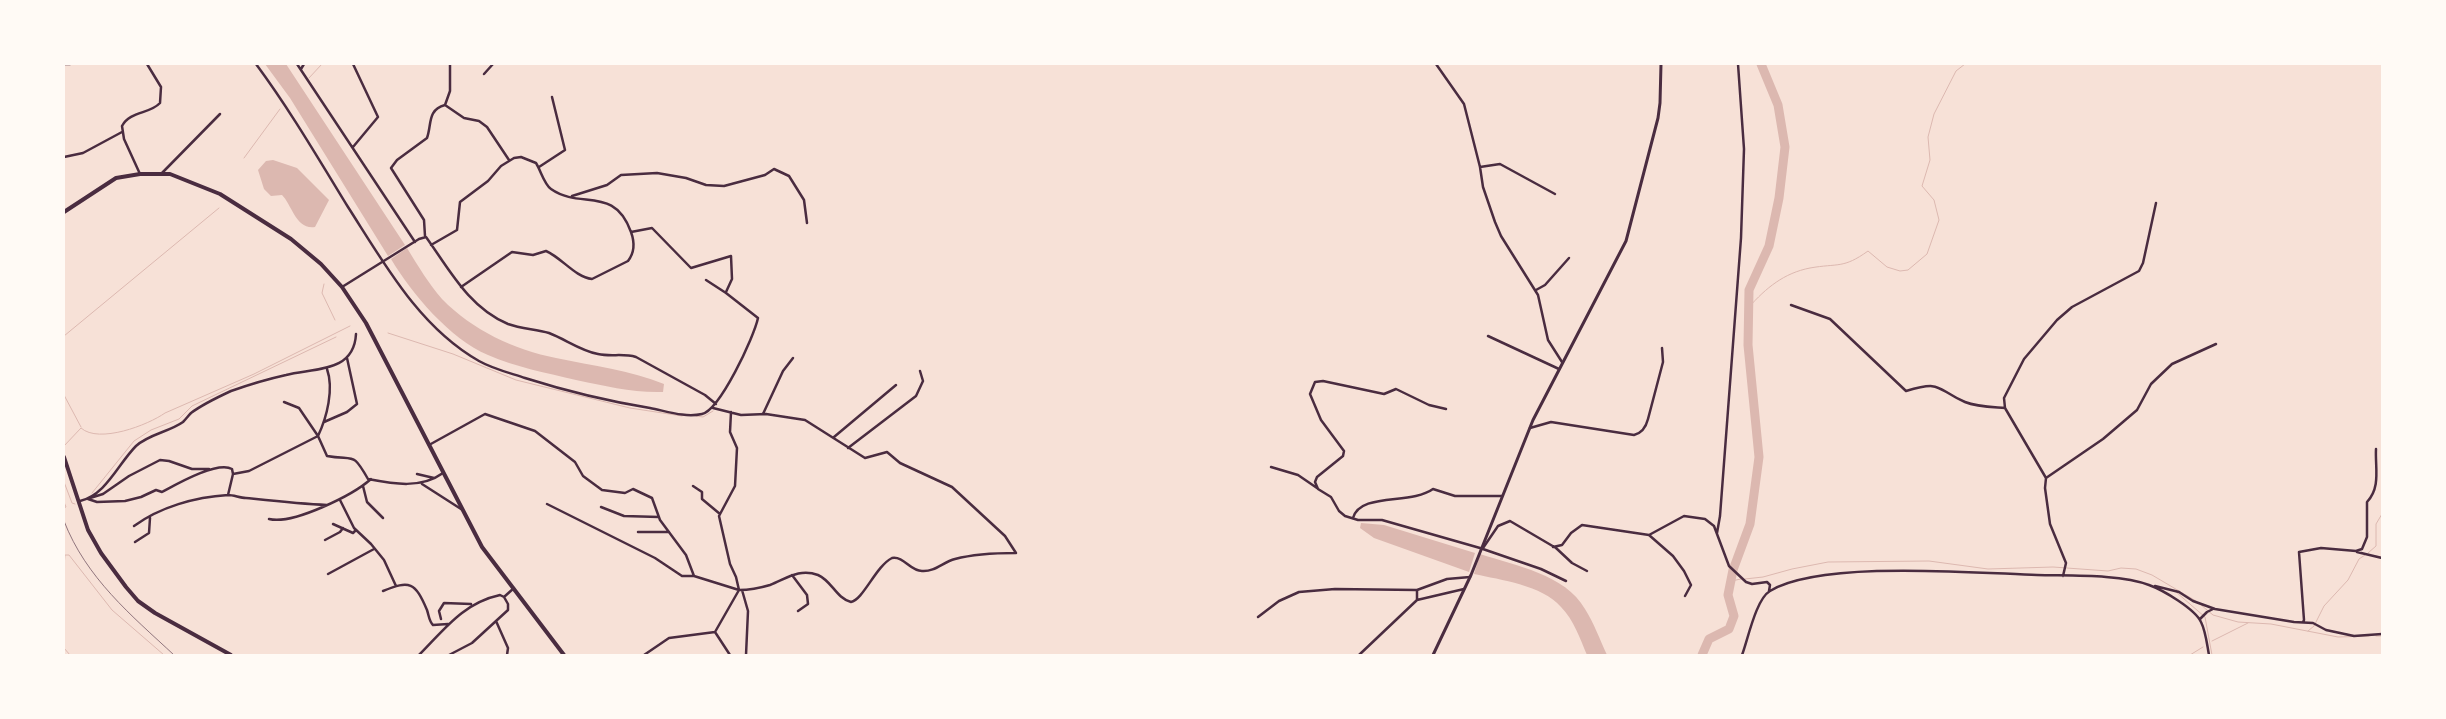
<!DOCTYPE html>
<style>
body{margin:0}
#map{position:relative;width:2446px;height:719px;overflow:hidden;background:#f7e1d7;font-family:Manrope,sans-serif}
canvas{display:block}
.frame{position:absolute;inset:0;border:65px solid #fffaf5;pointer-events:none}
</style>
<div id="map">
<canvas width="2446" height="719"></canvas>
<div class="frame"></div>
</div>
<script>
const c = document.querySelector('canvas').getContext('2d');
c.lineJoin = 'round';
function fill(path, color) { c.fillStyle = color; c.fill(path, 'evenodd'); }
function trace(path, color, width, dash) { c.strokeStyle = color; c.lineWidth = width; c.lineCap = dash ? 'butt' : 'round'; c.setLineDash(dash || []); c.stroke(path); }
fill(new Path2D(`
 M265,64H286L405,245L388,256L290,98Z
 M273,160L297,168L329,200L315,227C296,230 292,205 282,195L271,196L264,189L258,170L266,161Z
 M407,248C418,266 429,284 442,299C472,330 515,350 556,358C593,366 630,370 664,384L663,392C633,393 606,386 576,380C547,373 515,367 488,355C450,339 412,294 391,259Z
 M1361,523L1384,525L1475,553L1469,572L1374,538L1360,528Z
 M1480,554C1516,566 1565,574 1585,609C1594,623 1600,640 1607,655H1587C1580,639 1574,620 1561,607C1542,585 1501,580 1474,574Z`), '#dcb8b0');
trace(new Path2D(`
 M309,78L322,64
 M244,158L280,109
 M324,284L322,293L335,320
 M1749,307C1766,288 1784,273 1810,268C1838,263 1843,269 1868,251L1887,267L1900,271L1908,270L1927,254L1939,220L1934,200L1922,186L1930,160L1928,137L1934,114L1956,71L1965,64
 M388,333L453,354L516,380L630,408L682,416
 M64,336L219,208
 M64,395L81,427
 M696,416L703,417L713,411
 M64,446L81,428C99,444 148,425 165,413L254,374L350,326
 M64,482L72,503L75,504
 M92,493L134,441L151,430L179,419L192,406L336,337
 M64,502L66,507L64,508
 M2368,553L2376,546V524L2382,514
 M64,566L65,555H69L112,610L164,655
 M1745,579L1763,577L1792,569L1828,562L1929,561L1988,569L2053,567L2108,571L2121,568L2136,569L2152,575L2196,601
 M1731,581L1741,579
 M2176,592L2205,617L2212,655
 M2201,605L2213,615L2238,622L2271,624L2338,637L2369,636
 M2308,631L2314,626L2324,606L2348,580L2359,559L2365,555
 M2376,636H2382
 M2212,641L2248,623
 M64,648L70,655
 M2190,655L2203,647`), '#dcb8b0', 1);
trace(new Path2D(`
 M1702,655L1709,639L1729,629L1734,616L1728,595L1733,570L1750,524L1759,457L1748,345L1749,290L1769,246L1779,198L1785,147L1778,105L1761,64`), '#dcb8b0', 9);
trace(new Path2D(`
 M64,64H70
 M256,64C290,110 318,158 348,207C384,263 419,327 479,361C493,369 510,373 525,378C566,391 607,401 650,408C666,411 685,418 702,414C720,410 754,337 758,318L726,293L706,280
 M297,64L415,242
 M1436,64L1464,104L1480,167L1483,187L1495,222L1501,236L1538,295L1548,340L1562,362
 M301,69L304,64
 M484,74L493,64
 M445,105L464,118L479,121L487,127L509,160
 M353,147L378,117L353,64
 M64,157L83,153L122,132
 M539,167L565,150L552,97
 M1480,167L1500,164L1555,194
 M162,173L220,114
 M140,174L124,139L122,126C130,111 150,114 160,103L161,87L147,64
 M572,196L607,185L621,175L657,173L686,178L706,185L724,186L765,175L774,169L789,176L804,200L807,223
 M631,232L652,228L691,268L731,256L732,279L726,292
 M425,236L424,220L391,168L397,160L427,138C432,124 427,110 445,105L450,91V64
 M431,245L457,230L460,202L488,181L501,166L514,158L521,157L536,163C541,171 544,184 551,189C581,210 614,185 631,232C635,243 635,252 628,261L592,279C575,277 562,258 546,251L533,255L512,252L461,287
 M342,287L419,239L426,237C449,269 469,308 508,324C522,329 536,329 549,333C565,339 581,351 598,354C611,357 623,353 636,357L705,395L716,404
 M1536,290L1545,285L1569,258
 M1791,305L1830,319L1906,391C1943,380 1935,389 1965,402C1977,407 1992,407 2005,408L2046,478
 M1488,336L1559,369
 M327,369C334,389 327,417 318,436L327,456C355,461 352,451 368,479C394,484 421,489 443,473
 M713,408L741,415L766,414L805,420L865,458L887,452L900,463L952,487L1005,536L1016,553
 M2005,408L2004,398L2024,359L2057,320L2072,307L2139,271L2143,263L2156,203
 M1446,409L1429,405L1396,389L1384,394L1323,381L1315,382L1310,394L1321,420L1344,451L1343,456L1317,477L1315,482L1318,489L1331,497L1339,511L1345,516L1358,520H1382L1480,548L1541,569L1566,581
 M763,414L783,371L793,358
 M324,422L347,412L357,404L347,358
 M1530,428L1551,422L1634,435C1642,433 1646,427 1648,419L1663,362L1662,348
 M834,437L896,385
 M429,445L485,414L535,431L575,462L583,476L602,490L625,493L633,489L652,498L660,520L686,555L694,576
 M848,448L916,396L923,381L920,371
 M1271,467L1298,475L1317,488
 M417,474L434,478
 M422,484L461,509
 M363,486L367,502L383,518
 M693,486L702,492V499L720,514
 M228,495L233,474L249,471L318,436L299,408L284,402
 M90,498L103,494L129,476L160,460L169,461L192,469H209
 M88,499L97,502L125,501L141,497L156,490L162,492C177,484 217,461 232,469L233,474
 M340,500L354,528L371,544L384,560L396,586
 M80,501C106,495 118,464 136,446C149,434 169,432 183,422C186,419 188,416 191,413C203,404 218,397 231,391C248,385 268,379 286,375C314,368 354,373 356,334
 M547,504L655,558L682,576H694L739,590L736,577L730,564L719,516L735,486L737,448L730,432L731,412
 M601,507L624,516L659,517
 M1353,518C1360,492 1411,505 1433,489L1455,496H1502
 M269,519C293,525 353,495 371,479
 M333,524L353,533L356,530
 M134,526C160,507 195,497 228,495C234,495 240,498 246,498C274,501 300,504 327,505
 M638,532H669
 M1717,533L1720,516L1741,238L1744,149L1738,64
 M1649,535L1684,516L1705,519L1714,526L1729,566L1746,582L1752,584L1767,582L1770,585L1769,591
 M325,540L340,532L343,528
 M135,542L149,533L150,518
 M1553,547L1562,545L1571,533L1582,525L1649,535L1673,556L1684,571L1691,585L1685,596
 M1483,548L1498,526L1510,521L1556,548L1572,563L1587,571
 M2357,552L2382,558
 M328,574L374,549
 M792,575L807,595L808,604L798,611
 M2063,576L2066,563L2050,524L2045,488L2046,478L2103,439L2137,410L2151,384L2172,364L2216,344
 M2155,586L2179,592L2193,601L2215,609L2294,622L2313,623L2326,630L2354,636L2382,634
 M742,590L748,611L746,655
 M1417,590V600
 M383,591C410,580 415,582 427,610C429,616 429,621 433,625L448,624
 M1258,617L1279,601L1299,592L1335,589L1417,590L1447,579L1470,577
 M441,619L439,611L444,603L471,604
 M2200,619L2207,612L2213,609
 M496,621L508,648L507,655
 M2303,622L2304,620L2299,552L2321,548L2356,551L2362,549L2367,537V502C2381,487 2375,468 2376,449
 M715,632L739,590C748,590 760,588 770,585C786,579 799,568 818,575C832,581 836,598 851,602C863,600 876,566 892,558C904,556 910,571 922,571C935,572 943,562 955,559C974,554 996,553 1016,553
 M715,632L730,655
 M419,655C444,630 463,603 500,595L504,597
 M449,655L472,643L508,610V604L504,597L514,588
 M644,655L669,638L715,632
 M1359,655L1417,600L1464,589
 M1742,655C1748,639 1756,599 1770,591C1821,560 1975,573 2037,575C2069,576 2120,574 2149,585C2163,590 2195,609 2201,622C2206,632 2207,645 2209,655`), '#4a2c40', 2.5);
trace(new Path2D(`
 M1433,655L1471,575L1533,420L1626,241L1658,118L1660,103L1661,64`), '#4a2c40', 3);
trace(new Path2D(`
 M64,212L116,178L140,174H170L220,194L291,239L321,264L342,287L366,323L482,547L564,655
 M64,457L88,530L101,553L126,587L138,601L155,613L231,655`), '#4a2c40', 4);
trace(new Path2D(`
 M64,521C86,578 131,615 174,655`), '#8f747c', 1);
</script>
